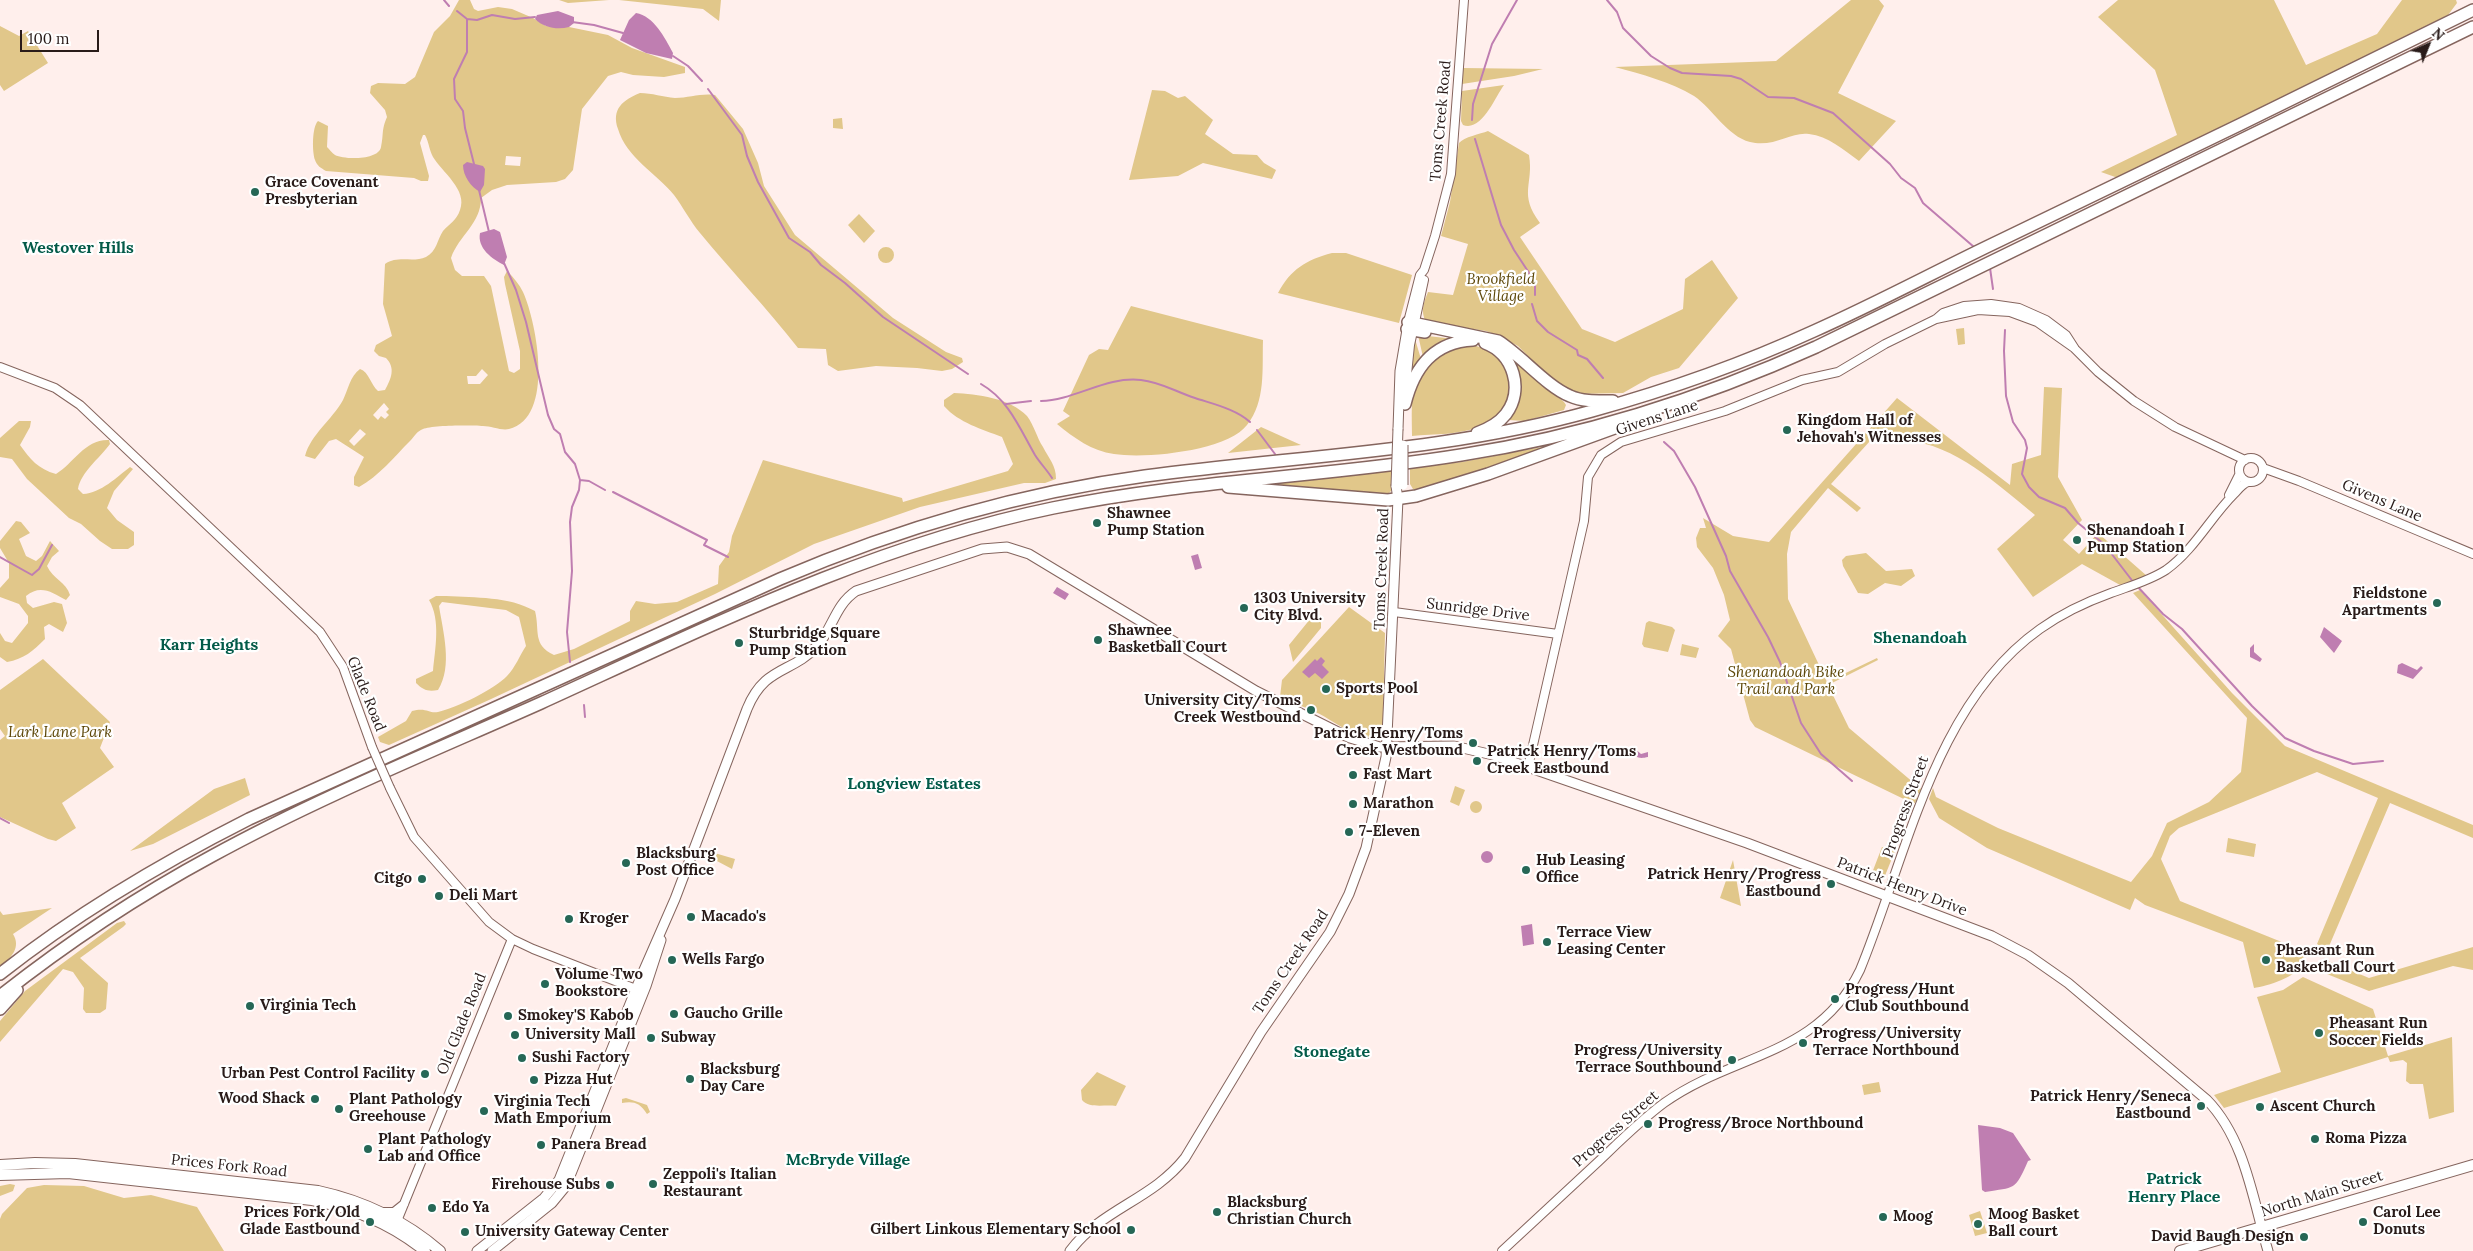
<!DOCTYPE html>
<style>
body{margin:0}
#map{position:relative;width:2473px;height:1251px;overflow:hidden;background:#ffefec;font-family:Lora,serif}
canvas{display:block}
.north{position:absolute;left:2403px;top:20px;width:50px;height:50px;-webkit-text-stroke:4px #fff;paint-order:stroke;rotate:44deg;font-size:14px;font-weight:700;line-height:20px;text-align:center;color:#291b19}
.north::after{content:'';display:block;margin:auto;width:18px;height:22px;background:#291b19;clip-path:polygon(50% 0,100% 100%,50% 72%,0 100%)}
.scale{position:absolute;left:20px;top:30px;width:79px;height:22px;box-sizing:border-box;border:2px solid #291b19;border-top:0;padding-left:6px;font-size:15px;line-height:18px;white-space:nowrap;color:#291b19;-webkit-text-stroke:4px #fff;paint-order:stroke}
</style>
<div id="map">
<canvas width="2473" height="1251"></canvas>
<div class="north">N</div>
<div class="scale">100 m</div>
</div>
<script>
const c = document.querySelector('canvas').getContext('2d');
c.lineJoin = 'round';
function fill(path, color) { c.fillStyle = color; c.fill(path, 'evenodd'); }
function trace(path, color, width, dash) { c.strokeStyle = color; c.lineWidth = width; c.lineCap = dash ? 'butt' : 'round'; c.setLineDash(dash || []); c.stroke(path); }
function label(font, color, halo, rows, align = 'center') {
  c.font = font + ' Lora,serif'; c.lineWidth = 4.5; c.setLineDash([]); c.textBaseline = 'middle'; c.strokeStyle = halo; c.fillStyle = color; for (const [text, x, y, turn = 0] of rows) {
    c.save(); c.translate(x, y); c.rotate((+turn || 0) * Math.PI / 180); c.textAlign = isNaN(turn) ? turn : align; if (halo) c.strokeText(text, 0, 0); c.fillText(text, 0, 0); c.restore();
  }
}
fill(new Path2D(`
 M459,0H470L474,9L478,11L498,7L512,9L533,18L546,26L569,27L608,35L632,48L685,67V73L664,77L633,75L621,72L608,76L582,109L573,170L565,179L556,182L507,185L492,190L481,198C481,224 459,235 451,258L455,270L462,276H484L491,286L509,371L514,373L520,369V351L505,284L504,277L507,271C514,278 519,284 523,292C537,323 555,418 509,429C502,431 491,426 483,426C471,425 432,425 423,429C417,431 414,437 410,441C394,457 379,476 359,487L354,485V477L364,457L336,439L329,441L315,459L305,456C311,434 332,420 343,400C348,390 350,376 360,369C369,372 371,385 378,391L385,390C391,379 396,368 386,358L379,356L374,351L376,345L392,336L383,304L385,264C398,255 413,263 426,257C437,251 437,240 443,231C449,224 457,220 460,210C468,190 442,172 433,157C429,150 429,142 425,135H423L420,143L429,176L428,181H421L414,178L326,171C321,168 317,166 315,160C312,151 312,127 318,121L328,126L327,147C329,149 332,153 335,155C345,160 379,160 381,147C384,134 381,131 387,117L385,110L370,93L371,86L378,83L405,84L415,77L434,32L450,16ZM506,156L521,157L520,166L505,165ZM482,369L488,375L480,384H468L467,376H476ZM384,403L389,409L386,412L389,415L385,419L381,416L378,420L373,415ZM360,429L366,434L354,446L349,441Z
 M559,0H609L568,3Z
 M619,0H721L719,21L703,9Z
 M1851,0H1879L1884,6L1838,93L1896,121L1859,161C1844,150 1828,136 1809,134C1792,131 1774,148 1750,142C1727,136 1713,109 1694,96C1671,82 1641,74 1615,67L1776,61Z
 M2118,0H2274L2306,65L2377,34L2402,0H2456L2457,3L2448,15L2118,178L2101,172L2177,135L2155,70L2098,17Z
 M0,26L19,36L28,31L48,63L4,91L0,85Z
 M1463,68L1543,69L1514,76L1462,84Z
 M1504,85C1495,97 1482,132 1463,125L1461,121L1462,91Z
 M1152,90L1165,91L1178,98L1185,96L1213,120L1205,134L1233,154L1257,155L1264,163L1276,170L1272,179L1203,163L1178,176L1129,180Z
 M640,93C652,93 663,97 675,98C689,98 701,93 715,95L743,129L758,163L764,186L795,235L893,318L946,352L962,358L963,362L952,369L942,371L917,368L876,366L838,371L828,365L826,349L798,348C767,308 732,272 700,233C690,221 683,207 674,195C657,174 626,157 618,129C611,109 623,100 640,93Z
 M842,118L843,129L833,128V119Z
 M1488,131L1529,155C1534,185 1518,193 1540,223L1520,237L1582,329L1615,342L1683,309L1685,279L1712,260L1738,298L1679,368L1651,377L1623,393L1577,394L1546,374L1518,346L1497,335L1486,331L1426,322C1420,311 1424,302 1428,292L1453,295L1468,244L1441,236L1450,202L1459,143C1464,137 1480,134 1488,131Z
 M859,214L875,231L864,243L848,225Z
 M878 255a8 8 0 1 1 16 0a8 8 0 1 1-16 0Z
 M1332,253H1346L1412,275L1399,323L1278,293C1291,269 1306,260 1332,253Z
 M1131,306L1263,340C1262,369 1266,401 1247,425C1227,451 1146,459 1114,454C1092,451 1074,438 1057,424L1070,416L1063,411L1089,355L1099,349L1108,350Z
 M1964,328L1965,344L1958,345L1956,329Z
 M1418,335L1455,339L1423,357Z
 M1415,339L1421,359L1410,376Z
 M1473,345C1517,356 1525,408 1481,426C1461,435 1434,434 1412,436C1412,422 1411,407 1413,393C1417,364 1447,349 1473,345Z
 M1511,356L1564,402L1566,405L1564,410L1525,421L1508,420C1522,398 1524,380 1511,356Z
 M2044,387L2062,388L2058,477L2082,520L2063,540L2079,554L2098,533L2147,576L2120,585L2082,564L2033,597L1997,549L2035,515C1997,484 1956,445 1905,440C1894,439 1882,441 1870,441L1831,484L1861,508L1857,512L1828,488L1791,532L1787,554L1788,599L1827,682L1877,658L1878,660L1828,685L1849,728L1921,789L1920,794L1913,791L1917,799L1915,803L1910,802L1755,727L1750,720L1731,649L1718,636L1730,620L1724,595L1713,568L1697,547L1696,538L1700,528H1706L1703,518L1733,536L1769,542L1897,398L2010,485L2012,464L2041,455Z
 M954,393C977,394 1010,398 1027,416C1034,425 1037,438 1043,447C1049,459 1056,465 1056,479L1045,483H1024L920,507L814,544L715,594L489,700L389,745L380,742L378,737L406,721L412,711C427,707 429,714 438,712C456,708 495,689 507,676C515,668 520,655 526,646L519,617L506,610L442,602L439,606C443,632 453,666 438,690C428,692 423,690 416,683V679L433,671C435,649 441,620 429,600L436,596H446C476,598 508,596 535,611C540,630 532,645 554,655L574,649L630,621V611L636,601L655,604L677,602L718,584L719,566L729,552L732,536L763,460L902,498L903,502L1008,471L1013,464L1002,437C982,429 959,423 944,406V400Z
 M19,421H31L30,427L20,445C30,459 38,469 56,474C74,463 85,439 109,440L110,444C99,459 81,472 78,489L83,494C101,493 117,477 130,467L133,469L114,491L107,508L117,520L134,532V545L128,549H112L100,541L81,524L69,518L27,479L12,459L0,457V438Z
 M1261,427L1301,445L1228,453Z
 M1558,444L1419,490L1413,489L1410,484V468L1462,462Z
 M1391,471V491L1388,494L1322,491L1261,485Z
 M16,521L21,522L30,533L19,539L26,556L36,561L42,556L50,541L59,551L52,557L47,566C53,579 66,582 70,595L66,600C52,592 40,584 26,596L27,603L33,608L54,602L62,604L67,623L63,632L49,624L44,627L45,639C33,651 24,659 7,662L0,657V633L5,641L12,643L28,623V616L19,604L0,597V588L9,578V563L0,548V541Z
 M1866,553L1886,571L1912,569L1915,576L1901,586L1885,583L1868,594L1858,593L1843,566L1842,560L1846,556Z
 M2140,590L2232,693L2285,746L2473,825V838L2390,803L2327,951L2317,944L2378,798L2317,772L2179,828L2170,836L2161,859L2180,901L2304,951C2303,955 2304,960 2303,963C2298,977 2267,986 2254,988L2243,942L2145,905L2135,898L2130,910L1987,848L1939,818L1929,799L1933,788L1936,797L1998,828L2131,882L2152,856L2167,823L2209,802L2241,772L2247,718L2133,593Z
 M1349,607L1385,633L1383,722L1382,735L1378,738C1354,740 1333,719 1313,711C1303,706 1291,703 1280,697L1282,680Z
 M1311,618L1321,620V628L1293,662L1289,645Z
 M1649,621L1672,627L1675,630L1668,652L1644,647L1642,644L1646,623Z
 M1682,644L1699,648L1696,658L1680,655Z
 M43,659L110,722L100,748L114,767L62,803L76,828L56,841L48,839L0,817V740L5,736L0,729V690Z
 M245,778L250,795L153,844L130,851L214,789Z
 M1455,786L1465,790L1459,806L1450,802Z
 M1470 807a6 6 0 1 1 12 0a6 6 0 1 1-12 0Z
 M2228,838L2256,844L2254,857L2226,852Z
 M1882,847L1895,851L1884,878L1872,873Z
 M701,849L735,859L732,869L700,852Z
 M1733,860L1741,906L1720,898Z
 M52,908L13,934C21,947 12,958 0,966V911L3,915Z
 M124,921L126,924L123,927L80,958L108,983L106,1009L100,1013H86L83,1009L84,988L73,972L63,969L0,1042V1021L25,991L117,923Z
 M2473,947V970L2453,966L2369,991L2317,970L2325,966L2328,961L2369,978Z
 M2303,977L2373,1009L2388,1056L2452,1037L2454,1112L2429,1119L2423,1084H2410L2406,1081L2407,1063L2403,1060L2390,1062L2388,1057L2224,1108L2214,1095L2281,1072L2257,997L2283,990Z
 M1097,1072L1126,1086L1116,1106C1105,1104 1090,1109 1082,1100L1081,1090Z
 M1879,1082L1881,1092L1864,1095L1862,1085Z
 M626,1098L647,1105L650,1112L647,1114C640,1103 634,1101 622,1103V1099Z
 M10,1184L15,1185L13,1191L0,1196V1186Z
 M44,1185L84,1186L124,1198L151,1195L197,1207L224,1251H0V1219L2,1214L27,1188Z
 M1980,1211L1987,1233L1975,1236L1969,1215Z`), '#e1c78a');
fill(new Path2D(`
 M558,11L574,17V23L569,27C558,30 544,28 535,19L537,15Z
 M636,13C654,16 665,38 673,53L672,59L646,53L620,40L629,20Z
 M467,162L483,166L485,169L484,185L480,192C471,187 463,176 463,165Z
 M494,229L500,232L507,257L504,265C492,259 477,248 480,233Z
 M1198,554L1202,568L1195,570L1191,556Z
 M1057,587L1069,594L1065,600L1053,593Z
 M2324,627L2342,641L2334,653L2320,637Z
 M2254,644V652L2262,659L2260,662L2250,657V648Z
 M1321,657L1325,661L1322,665L1329,672L1322,679L1315,673L1309,678L1302,672L1315,659L1317,661Z
 M2402,663L2417,670L2421,666L2423,668L2413,679L2397,673L2398,665Z
 M1633,747L1641,754L1648,752V757C1639,759 1636,758 1630,750Z
 M1481 857a6 6 0 1 1 12 0a6 6 0 1 1-12 0Z
 M1532,924L1534,944L1523,946L1521,926Z
 M1978,1125L2000,1128L2013,1133L2031,1160L2028,1161C2015,1191 2015,1187 1985,1192L1982,1190Z`), '#bf7eb1');
trace(new Path2D(`
 M444,0L449,6
 M1607,0L1617,12L1623,28L1651,56L1670,68L1682,73L1731,76L1741,79L1768,97L1794,98L1833,113L1890,164L1901,178L1915,188L1923,203L1974,247
 M457,11L467,19L477,20L492,15L515,19L535,17
 M467,19V52L454,79L455,99L463,111L465,128L474,164
 M572,22L594,25L623,33
 M673,56L688,66L702,81
 M708,89L742,135L747,156L758,182L789,238L810,252L821,265L845,283L883,317L968,374
 M1472,120L1473,104L1492,44L1517,0
 M1475,139L1501,225L1514,250L1535,282V295
 M479,190L489,232
 M504,263L516,290L526,322L548,415L554,429L560,434L565,452L575,464L580,480L579,490L572,507L570,522L572,571L567,632L570,662
 M1990,268L1993,289
 M1532,304L1537,321L1548,332L1577,350L1578,355L1587,359L1603,378
 M2005,330L2004,351L2006,396L2013,422L2025,440L2027,448L2022,474L2029,487L2039,497L2065,508L2078,523L2104,544L2134,583
 M981,384C1009,400 1020,429 1035,455C1040,463 1047,470 1052,478
 M1041,401C1075,400 1106,376 1141,380C1161,382 1176,392 1195,398C1213,404 1236,409 1250,422
 M1006,404L1031,401
 M1257,430L1275,454
 M1664,442L1674,451L1695,487L1726,556L1730,571L1768,637L1780,662L1801,723L1821,754L1852,781
 M580,480L589,481L605,490
 M613,492L707,540L704,545L728,557
 M0,557L32,575L39,569L52,545
 M2137,586L2163,614L2182,629L2252,706L2285,738L2314,751L2353,764L2383,761
 M584,705L585,717
 M0,818L9,823`), '#bf7eb1', 2);
const tertiary = new Path2D(`
 M1936,319L1978,310L2010,312L2037,322L2074,348
 M1408,322L1420,275L1424,270L1435,236L1451,174L1464,0
 M0,367L55,388L80,405L320,632L343,667L372,747
 M1405,394L1410,345L1424,280
 M2239 470a12 12 0 1 1 24 0a12 12 0 1 1-24 0Z
 M2263,468L2299,481L2473,554
 M2229,495L2239,475
 M1394,612L1558,634
 M1528,767L1584,521L1588,477L1601,455L1621,442L1725,411L1802,380L1838,372L1885,344L1936,319L1943,313L1964,306L1991,304L2019,308L2046,320L2066,335L2075,349L2098,372L2134,401L2175,427L2245,460
 M390,788L414,837L489,922L512,939L533,949L641,991
 M383,1212H394L404,1204
 M395,1226L512,939
 M1502,1251C1534,1221 1567,1191 1599,1161C1620,1141 1641,1120 1664,1103C1734,1053 1818,1057 1860,970C1907,856 1934,704 2040,629C2061,614 2086,602 2111,593C2130,586 2149,581 2166,570C2194,550 2210,518 2234,494C2238,490 2242,484 2248,482`);
const secondary = new Path2D(`
 M1398,429L1400,371L1408,324
 M477,1251L544,1198L559,1180L640,979L675,899L747,709C765,665 792,674 817,646C833,628 835,605 856,591L982,549L1007,547L1029,554L1256,691L1350,738L1380,747L1454,746L1493,755L1747,843L1992,936L2028,955L2068,983L2207,1100C2245,1139 2253,1200 2268,1251
 M492,1251L552,1203L566,1186L646,986L661,940
 M1070,1251C1101,1209 1152,1200 1185,1158L1261,1032L1330,932L1349,894L1366,848L1386,757L1398,499L1396,486`);
const primary = new Path2D(`
 M0,1165L35,1163L75,1164L318,1191C364,1201 404,1220 440,1251
 M0,1175L68,1173L312,1200C354,1208 392,1224 425,1251
 M2180,1251L2473,1165`);
const motorway = new Path2D(`
 M1408,322L1498,341C1522,356 1546,386 1570,396C1583,402 1599,401 1613,401
 M1407,329L1425,332
 M1405,404C1414,368 1433,342 1473,340
 M1477,433C1488,429 1499,423 1506,414C1524,390 1514,354 1485,343
 M1228,487L1388,500L1416,496L1488,474L1620,426
 M0,974C77,913 162,863 249,819L780,579C897,529 1019,493 1145,476C1294,456 1446,452 1592,411C1668,390 1742,364 1814,331C1877,303 1938,270 2001,240C2159,164 2316,88 2473,10
 M0,996C67,943 138,896 212,856C318,798 431,752 541,703C708,627 873,545 1053,508C1188,480 1326,477 1461,455C1584,436 1703,398 1816,347L2473,27
 M0,1009L17,990`);
trace(tertiary, '#85655e', 10);
trace(secondary, '#85655e', 11);
trace(primary, '#85655e', 12);
trace(motorway, '#85655e', 14);
trace(tertiary, '#fff', 8);
trace(secondary, '#fff', 9);
trace(primary, '#fff', 10);
trace(motorway, '#fff', 11);
const tertiaryBridge = new Path2D(`
 M372,747L390,788`);
const secondaryBridge = new Path2D(`
 M1403,485V445
 M1396,486L1398,429`);
trace(tertiaryBridge, '#85655e', 10, []);
trace(secondaryBridge, '#85655e', 11, []);
trace(tertiaryBridge, '#fff', 8);
trace(secondaryBridge, '#fff', 9);
for (const [x, y, r, color] of [
 [255,192,5,"#266756"],
 [1787,430,5,"#266756"],
 [1097,523,5,"#266756"],
 [2077,540,5,"#266756"],
 [2437,603,5,"#266756"],
 [1244,608,5,"#266756"],
 [1098,640,5,"#266756"],
 [739,643,5,"#266756"],
 [1326,689,5,"#266756"],
 [1311,710,5,"#266756"],
 [1473,743,5,"#266756"],
 [1477,761,5,"#266756"],
 [1353,775,5,"#266756"],
 [1353,804,5,"#266756"],
 [1349,832,5,"#266756"],
 [626,863,5,"#266756"],
 [1526,870,5,"#266756"],
 [422,879,5,"#266756"],
 [1831,884,5,"#266756"],
 [439,896,5,"#266756"],
 [691,917,5,"#266756"],
 [569,919,5,"#266756"],
 [1547,942,5,"#266756"],
 [672,960,5,"#266756"],
 [2266,960,5,"#266756"],
 [545,984,5,"#266756"],
 [1835,999,5,"#266756"],
 [250,1006,5,"#266756"],
 [674,1014,5,"#266756"],
 [508,1016,5,"#266756"],
 [2319,1033,5,"#266756"],
 [515,1035,5,"#266756"],
 [651,1038,5,"#266756"],
 [1803,1043,5,"#266756"],
 [522,1058,5,"#266756"],
 [1732,1060,5,"#266756"],
 [425,1074,5,"#266756"],
 [690,1079,5,"#266756"],
 [534,1080,5,"#266756"],
 [315,1099,5,"#266756"],
 [2201,1106,5,"#266756"],
 [2260,1107,5,"#266756"],
 [339,1109,5,"#266756"],
 [484,1111,5,"#266756"],
 [1648,1124,5,"#266756"],
 [2315,1139,5,"#266756"],
 [541,1145,5,"#266756"],
 [368,1149,5,"#266756"],
 [653,1184,5,"#266756"],
 [610,1185,5,"#266756"],
 [432,1208,5,"#266756"],
 [1217,1212,5,"#266756"],
 [1883,1217,5,"#266756"],
 [370,1222,5,"#266756"],
 [2363,1222,5,"#266756"],
 [1978,1224,5,"#266756"],
 [1131,1230,5,"#266756"],
 [465,1232,5,"#266756"],
 [2304,1237,5,"#266756"]
]) { const dot = new Path2D(); dot.arc(x, y, r, 0, 2 * Math.PI); c.fillStyle = color; c.fill(dot); trace(dot, '#fff', 2); }
label('15px', '#291b19', '#fff', [
 ["Toms Creek Road",1441,121,-85],
 ["Givens Lane",1657,418,-18],
 ["Givens Lane",2382,501,23],
 ["Toms Creek Road",1382,569,-88],
 ["Sunridge Drive",1478,610,7],
 ["Glade Road",366,694,68],
 ["Progress Street",1906,807,-70],
 ["Patrick Henry Drive",1902,887,21],
 ["Toms Creek Road",1291,962,-56],
 ["Old Glade Road",462,1024,-68],
 ["Progress Street",1616,1129,-41],
 ["Prices Fork Road",229,1166,6],
 ["North Main Street",2322,1194,-17]
]);
label('bold 15px', '#291b19', '#fff', [
 ["Grace Covenant",265,183],
 ["Presbyterian",265,200],
 ["Kingdom Hall of",1797,421],
 ["Jehovah's Witnesses",1797,438],
 ["Shawnee",1107,514],
 ["Pump Station",1107,531],
 ["Shenandoah I",2087,531],
 ["Pump Station",2087,548],
 ["Fieldstone",2427,594,"right"],
 ["Apartments",2427,611,"right"],
 ["1303 University",1254,599],
 ["City Blvd.",1254,616],
 ["Shawnee",1108,631],
 ["Basketball Court",1108,648],
 ["Sturbridge Square",749,634],
 ["Pump Station",749,651],
 ["Sports Pool",1336,689],
 ["University City/Toms",1301,701,"right"],
 ["Creek Westbound",1301,718,"right"],
 ["Patrick Henry/Toms",1463,734,"right"],
 ["Creek Westbound",1463,751,"right"],
 ["Patrick Henry/Toms",1487,752],
 ["Creek Eastbound",1487,769],
 ["Fast Mart",1363,775],
 ["Marathon",1363,804],
 ["7-Eleven",1359,832],
 ["Blacksburg",636,854],
 ["Post Office",636,871],
 ["Hub Leasing",1536,861],
 ["Office",1536,878],
 ["Patrick Henry/Progress",1821,875,"right"],
 ["Eastbound",1821,892,"right"],
 ["Citgo",412,879,"right"],
 ["Deli Mart",449,896],
 ["Macado's",701,917],
 ["Kroger",579,919],
 ["Terrace View",1557,933],
 ["Leasing Center",1557,950],
 ["Pheasant Run",2276,951],
 ["Basketball Court",2276,968],
 ["Wells Fargo",682,960],
 ["Volume Two",555,975],
 ["Bookstore",555,992],
 ["Progress/Hunt",1845,990],
 ["Club Southbound",1845,1007],
 ["Virginia Tech",260,1006],
 ["Gaucho Grille",684,1014],
 ["Smokey'S Kabob",518,1016],
 ["Pheasant Run",2329,1024],
 ["Soccer Fields",2329,1041],
 ["Progress/University",1813,1034],
 ["Terrace Northbound",1813,1051],
 ["University Mall",525,1035],
 ["Subway",661,1038],
 ["Progress/University",1722,1051,"right"],
 ["Terrace Southbound",1722,1068,"right"],
 ["Sushi Factory",532,1058],
 ["Blacksburg",700,1070],
 ["Day Care",700,1087],
 ["Urban Pest Control Facility",415,1074,"right"],
 ["Pizza Hut",544,1080],
 ["Patrick Henry/Seneca",2191,1097,"right"],
 ["Eastbound",2191,1114,"right"],
 ["Wood Shack",305,1099,"right"],
 ["Plant Pathology",349,1100],
 ["Greehouse",349,1117],
 ["Virginia Tech",494,1102],
 ["Math Emporium",494,1119],
 ["Ascent Church",2270,1107],
 ["Progress/Broce Northbound",1658,1124],
 ["Roma Pizza",2325,1139],
 ["Plant Pathology",378,1140],
 ["Lab and Office",378,1157],
 ["Panera Bread",551,1145],
 ["Zeppoli's Italian",663,1175],
 ["Restaurant",663,1192],
 ["Firehouse Subs",600,1185,"right"],
 ["Blacksburg",1227,1203],
 ["Christian Church",1227,1220],
 ["Edo Ya",442,1208],
 ["Prices Fork/Old",360,1213,"right"],
 ["Glade Eastbound",360,1230,"right"],
 ["Carol Lee",2373,1213],
 ["Donuts",2373,1230],
 ["Moog Basket",1988,1215],
 ["Ball court",1988,1232],
 ["Moog",1893,1217],
 ["Gilbert Linkous Elementary School",1121,1230,"right"],
 ["University Gateway Center",475,1232],
 ["David Baugh Design",2294,1237,"right"]
], 'left');
label('italic 15px', '#5d4708', '#fff', [
 ["Brookfield",1501,280],
 ["Village",1501,297],
 ["Shenandoah Bike",1786,673],
 ["Trail and Park",1786,690],
 ["Lark Lane Park",60,733]
]);
label('bold 16px', '#035b49', '#fff', [
 ["Westover Hills",78,248],
 ["Shenandoah",1920,638],
 ["Karr Heights",209,645],
 ["Longview Estates",914,784],
 ["Stonegate",1332,1052],
 ["McBryde Village",848,1160],
 ["Patrick",2174,1179],
 ["Henry Place",2174,1197]
]);
</script>
